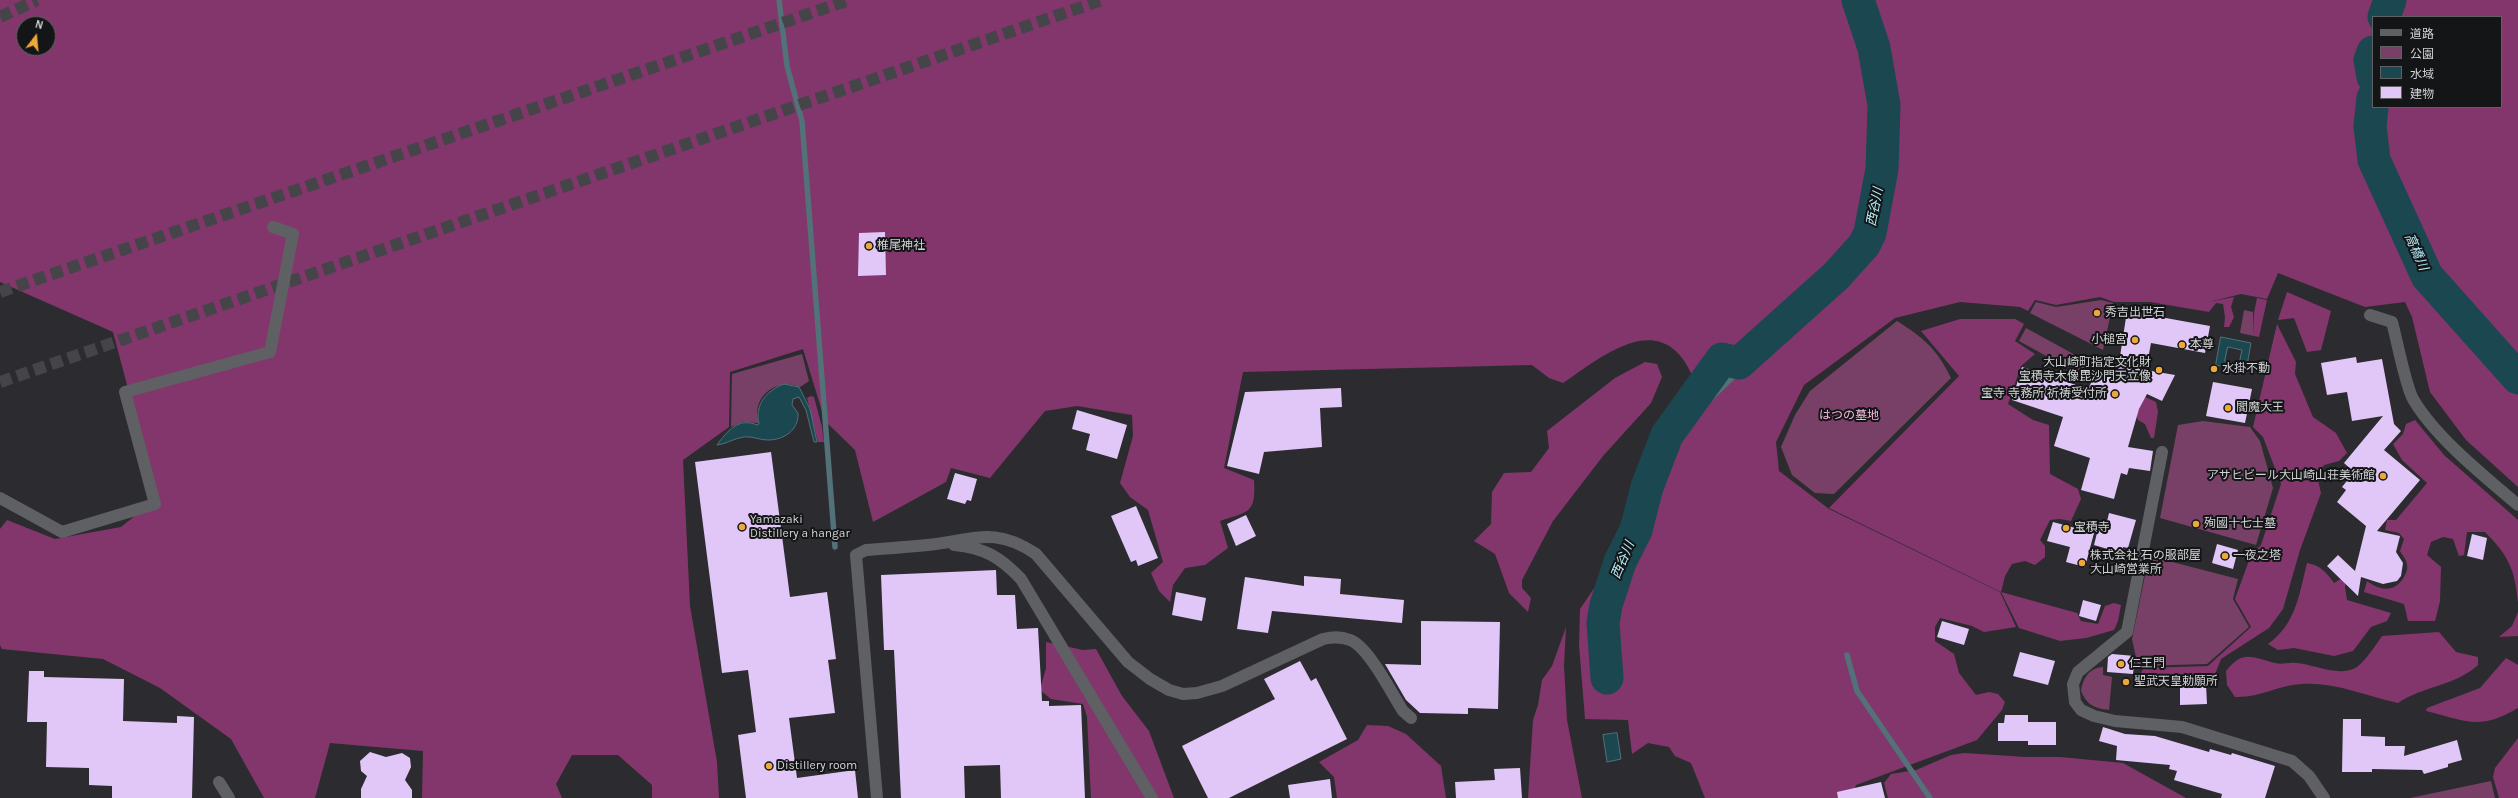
<!DOCTYPE html>
<meta charset="utf-8">
<style>
body{margin:0}
#map{position:relative;width:2518px;height:798px;overflow:hidden;background:#2c2c30;font-family:Karla,"Noto Sans JP",sans-serif}
canvas{display:block}
.legend{position:absolute;left:2372px;top:16px;width:130px;height:92px;box-sizing:border-box;background:#141516;border:1px solid #606162;margin:0;padding:5px 7px;list-style:none;font-size:12px;color:#d2d3d5}
.legend li{display:flex;align-items:center;gap:8px;height:20px}
.legend b{width:20px;border:1px solid #606162}
.north{position:absolute;left:16px;top:16px;width:40px;height:40px;box-sizing:border-box;background:#141516;border:1px solid #606162;border-radius:50%;rotate:16deg;font-size:11px;font-weight:700;line-height:16px;text-align:center;color:#d2d3d5}
.north::after{content:'';display:block;margin:auto;width:14px;height:18px;background:#eca93a;clip-path:polygon(50% 0,100% 100%,50% 72%,0 100%)}
</style>
<div id="map">
<canvas width="2518" height="798"></canvas>
<ul class="legend">
<li><b style="height:5px;background:#5f6063"></b>道路</li>
<li><b style="height:11px;background:#784066"></b>公園</li>
<li><b style="height:11px;background:#1b4750"></b>水域</li>
<li><b style="height:11px;background:#e1c6f8"></b>建物</li>
</ul>
<div class="north">N</div>
</div>
<script>
const c = document.querySelector('canvas').getContext('2d');
c.lineJoin = 'round';
function fill(path, color) { c.fillStyle = color; c.fill(path, 'evenodd'); }
function trace(path, color, width, dash) { c.strokeStyle = color; c.lineWidth = width; c.lineCap = dash ? 'butt' : 'round'; c.setLineDash(dash || []); c.stroke(path); }
function label(font, color, halo, rows, align = 'center') {
  c.font = font + ' Karla,"Noto Sans JP",sans-serif'; c.lineWidth = 4; c.setLineDash([]); c.textBaseline = 'middle'; c.strokeStyle = halo; c.fillStyle = color; for (const [text, x, y, turn = 0] of rows) {
    c.save(); c.translate(x, y); c.rotate((+turn || 0) * Math.PI / 180); c.textAlign = isNaN(turn) ? turn : align; if (halo) c.strokeText(text, 0, 0); c.fillText(text, 0, 0); c.restore();
  }
}
fill(new Path2D(`
 M2101,300L2113,303L2103,350L2030,313L2036,302L2056,307Z
 M2244,310L2253,312L2254,336L2240,333Z
 M1897,321C1924,338 1937,349 1951,378L1834,494L1815,493L1792,475L1781,447L1795,415L1810,391Z
 M2026,328L2088,362L2081,375L2019,341Z
 M802,354L809,381L800,387C776,377 750,398 759,423L743,422L731,427L732,374Z
 M2203,421L2250,427L2260,441L2273,488L2256,545L2160,518L2178,425Z
 M2149,556L2238,579L2233,599L2249,627L2207,664L2138,666L2132,639Z
 M2103,667V675L2112,677L2109,710C2094,708 2087,705 2081,691C2083,678 2089,668 2103,667Z
 M2491,781L2495,798H2410Z`), '#784066');
fill(new Path2D(`
 M0,0H2518V487L2466,440L2430,392L2412,317L2405,302L2365,307L2278,273L2267,299L2241,294L2209,302L2234,297L2231,307L2234,317L2229,327H2224L2225,317L2223,304L2216,303L2209,312L2150,302H2114L2100,297L2056,305L2035,300L2028,311L2020,307L1960,302L1895,318L1804,385L1776,442L1779,471L1829,509L2000,592L2016,627L1984,632L1972,626L1940,618L1935,627V641L1954,654L1959,673L1976,695L1989,692L1998,694L2005,702L2002,710L1977,740L1856,785L1852,798H1705L1691,763L1675,756L1669,747L1648,743L1632,754L1628,720L1585,719L1579,645L1580,609L1641,519L1650,500L1658,447L1686,394L1692,375C1661,307 1604,355 1563,383L1549,378L1532,365L1243,372L1224,468L1254,480C1256,514 1249,511 1220,521L1228,548L1205,565L1185,568L1173,585L1170,602L1159,591L1151,573L1163,562L1148,510L1130,497L1120,483L1133,436L1132,415L1077,406L1045,411L990,478L951,468L946,482L873,522L855,450L825,421L803,349L730,372L729,427L683,460L690,606L717,762L719,798H652V785L618,755H572L556,784L562,798H422L423,751L330,743L315,798H264L231,739L160,688L103,659L2,649L0,645V529L7,520L55,539L121,527L157,498L113,332L0,282ZM2373,17H2501V107H2373ZM24,24H48V48H24Z
 M2287,292L2331,311L2321,350L2307,352L2294,318L2278,320Z
 M2257,298L2267,300L2259,337L2254,336V313Z
 M1960,319H2015L2024,324L2015,341L2035,354L2021,366L2008,404L2033,420L2049,425L2050,474L2078,489L2081,499L2071,521L2060,519L2050,520L2040,540L2045,546V557L2035,565L2025,561L2012,564L2005,576L2001,592L1829,508L1959,376L1921,331Z
 M2277,324L2296,362L2295,374L2313,417L2336,433L2347,453L2339,461L2324,465L2317,476L2321,493L2300,550L2283,609L2269,628L2221,659L2214,677L2206,679L2174,677L2166,685L2147,681L2140,676L2143,668L2208,666L2251,627L2235,599L2251,555L2261,545L2281,484L2263,437L2253,427Z
 M1645,362L1657,364L1662,377L1651,403L1603,456L1553,521L1522,580V588L1531,598L1528,612L1509,593L1495,554L1474,541L1491,524L1492,492L1504,473L1531,472L1549,448L1547,431L1615,378Z
 M811,396L814,397L822,427L824,442H818L807,398Z
 M2145,397L2156,402L2158,412L2154,438H2151L2145,424L2138,420L2136,415Z
 M2415,420L2444,455L2518,520V603C2515,570 2509,556 2485,532H2467L2464,555L2459,556L2453,539L2443,537L2431,542L2427,555L2441,567L2440,601L2435,621H2408L2404,604L2364,592L2367,581C2380,591 2395,593 2404,577C2406,573 2408,569 2407,565C2407,560 2402,555 2400,551L2404,539L2399,533L2385,530L2387,520H2396L2427,483L2402,460L2393,444L2403,434L2406,424Z
 M2307,563C2320,565 2327,573 2334,583L2347,575L2345,587L2347,600L2391,613L2387,621L2371,627L2353,651L2334,656L2294,648L2278,650L2268,644C2296,624 2299,595 2307,563Z
 M2001,592L2077,613L2081,621L2098,624L2105,606L2114,603L2121,605L2118,621L2114,630L2086,638L2060,641L2019,628Z
 M2518,612V636L2499,637L2512,626Z
 M1566,627L1564,666L1567,720L1582,798H1528L1533,720L1538,705L1542,680L1552,666Z
 M2439,632L2456,652L2478,657V665C2455,686 2423,686 2398,703C2366,696 2335,682 2302,684C2278,685 2259,698 2235,697L2227,685L2226,671C2244,649 2252,658 2275,663C2281,665 2289,662 2296,663C2314,664 2339,678 2357,667C2367,659 2375,646 2382,636Z
 M1046,642L1083,650L1096,649L1122,696L1149,731L1174,798H1091L1087,717L1083,704L1051,699L1040,690L1046,668Z
 M2506,658L2518,665V708C2479,731 2467,721 2426,711L2427,708L2480,688Z
 M1367,725L1388,726L1406,734L1441,766L1446,798H1337L1334,777L1319,762L1358,740Z
 M2518,738V798H2499L2493,777L2495,768Z
 M1964,753L2026,757H2060L2123,763L2186,798H1888L1884,783L1891,774L1916,770L1951,755Z`), '#83366c');
const water = new Path2D(`
 M2221,337L2251,343L2246,371L2216,365ZM2228,347L2242,350L2239,364L2225,361Z
 M784,384L799,387L810,409L817,442H814L806,410L799,397L793,399L792,405L798,413C799,430 784,440 768,440C760,440 752,436 744,437C734,438 727,444 717,445C727,431 739,417 757,425L759,424C754,405 767,390 784,384Z
 M1617,733L1621,759L1607,762L1603,735Z`);
fill(water, '#1b4750');
trace(water, '#527178', 1);
trace(new Path2D(`
 M779,0L787,66L802,121L835,547
 M1662,445L1736,374L1739,363
 M1847,655L1857,691L1930,798`), '#527178', 5.5);
trace(new Path2D(`
 M2384,17L2390,0
 M2373,52L2370,60L2373,77
 M2373,98L2370,126L2374,160L2427,276L2518,378
 M1607,678L1603,623L1606,605L1620,562L1636,530L1647,487L1667,435L1722,359L1739,363L1836,276L1864,245L1870,233L1882,169L1884,105L1874,48L1858,0`), '#1b4750', 33);
fill(new Path2D(`
 M885,232L886,275L858,276L859,233Z
 M2127,311L2210,326L2205,353L2151,343L2146,370L2175,375L2162,401L2147,394L2139,409L2128,447L2153,451L2150,471L2129,468L2127,475L2121,473L2114,499L2081,490L2090,458L2054,446L2063,417L2012,400L2022,367L2088,389L2098,369L2117,376Z
 M2356,357L2357,363L2382,359L2394,424L2401,431L2384,450L2420,480L2377,531L2400,536L2396,552L2403,563L2401,576L2397,581L2383,584L2361,577L2358,596L2327,566L2338,555L2355,571L2366,526L2337,502L2346,490L2342,487L2354,472L2344,463L2383,416L2352,421L2347,392L2327,395L2321,363Z
 M2213,382L2252,389L2245,423L2206,416Z
 M1341,388L1342,407L1320,408L1322,447L1264,452L1259,474L1227,466L1245,392Z
 M1077,410L1127,425L1117,459L1086,450L1090,434L1072,429Z
 M771,452L790,597L827,592L836,659L828,660L835,713L789,718L797,778L855,770L858,798H746L738,735L756,732L748,670L722,673L695,462Z
 M955,473L977,479L971,501L967,500L965,504L947,499Z
 M1136,506L1158,558L1138,566L1136,560L1131,562L1111,516Z
 M2109,513L2136,520L2128,548L2123,547L2121,553L2094,545L2099,525L2106,526Z
 M1246,515L1256,536L1236,546L1227,524Z
 M2053,522L2094,533L2085,567L2066,562L2070,547L2047,541Z
 M2472,534L2487,538L2483,560L2467,556Z
 M2217,544L2238,550L2233,569L2212,563Z
 M996,570L997,595H1015L1017,629L1038,628L1042,701H1049V706L1081,705L1085,798H1001L1000,765L964,766L965,798H901L894,650H884L881,575Z
 M1304,576L1341,579L1340,594L1404,600L1402,623L1272,611L1268,633L1237,629L1245,577L1304,586Z
 M1176,592L1206,598L1202,621L1172,615Z
 M2083,600L2101,605L2096,621L2079,616Z
 M1421,621L1500,622L1498,709L1468,708V714L1420,713L1406,700L1385,664L1421,665Z
 M1942,621L1969,629L1964,645L1937,637Z
 M2020,652L2055,661L2048,685L2013,676Z
 M2112,654L2135,656L2133,674L2107,672L2108,657Z
 M1300,661L1311,681L1316,678L1347,739L1229,798H1208L1182,746L1275,699L1264,679Z
 M29,671H44V677L124,679L123,721L177,723V716L194,717L192,798H112V786L89,785V768L46,767L47,722H27Z
 M2206,684L2207,704L2180,705V685Z
 M2005,715H2028V722H2056V745H2028V741H1998V723H2004Z
 M2343,719H2361V736L2385,737V746H2405L2404,756L2457,740L2462,760L2448,764V767L2424,774L2422,770L2372,769V772H2342Z
 M2103,727L2125,734L2155,736L2209,752L2210,749L2231,755L2232,753L2275,766L2265,798H2221L2222,794L2174,780L2177,771L2169,769L2170,765L2116,760L2117,746L2099,741Z
 M370,752L386,757L402,753L410,758L411,767L405,780L412,790V798H361V789L367,776L361,771L360,761Z
 M1520,768L1522,798H1456L1455,782L1495,780L1494,769Z
 M1330,779L1332,798H1290L1288,785Z
 M1881,782L1885,798H1838L1837,792Z`), '#e1c6f8');
trace(new Path2D(`
 M0,17L37,0
 M0,292L849,0
 M0,382L1102,0`), '#454549', 12, [12, 6]);
trace(new Path2D(`
 M2370,315L2392,322C2397,340 2405,384 2413,399C2435,437 2484,476 2518,505
 M2162,452L2127,632L2078,672L2073,684L2075,702L2081,710L2094,716L2115,721L2182,727L2292,761L2309,776L2324,798
 M0,498L62,532L155,504L125,392L270,352L293,234L273,227
 M954,545C985,548 1000,557 1021,579L1152,798
 M219,782L229,798
 M877,798L856,555L866,550C889,548 913,547 936,544C978,538 998,528 1036,554L1128,662L1150,679L1169,690L1183,694L1197,693L1222,686L1323,639C1332,637 1340,636 1350,640C1368,646 1392,694 1403,711L1411,718`), '#5f6063', 12);
for (const [x, y, r, color] of [
 [869,246,4,"#eca93a"],
 [2097,313,4,"#eca93a"],
 [2135,340,4,"#eca93a"],
 [2182,345,4,"#eca93a"],
 [2214,369,4,"#eca93a"],
 [2159,370,4,"#eca93a"],
 [2115,394,4,"#eca93a"],
 [2228,408,4,"#eca93a"],
 [2383,476,4,"#eca93a"],
 [2196,524,4,"#eca93a"],
 [742,527,4,"#eca93a"],
 [2066,528,4,"#eca93a"],
 [2225,556,4,"#eca93a"],
 [2082,563,4,"#eca93a"],
 [2121,664,4,"#eca93a"],
 [2126,682,4,"#eca93a"],
 [769,766,4,"#eca93a"]
]) { const dot = new Path2D(); dot.arc(x, y, r, 0, 2 * Math.PI); c.fillStyle = color; c.fill(dot); trace(dot, '#141516', 1.5); }
label('12px', '#d2d3d5', '#141516', [
 ["椎尾神社",877,246],
 ["秀吉出世石",2105,313],
 ["小槌宮",2127,340,"right"],
 ["本尊",2190,345],
 ["大山崎町指定文化財",2151,363,"right"],
 ["宝積寺木像毘沙門天立像",2151,377,"right"],
 ["水掛不動",2222,369],
 ["宝寺 寺務所 祈祷受付所",2107,394,"right"],
 ["閻魔大王",2236,408],
 ["アサヒビール大山崎山荘美術館",2375,476,"right"],
 ["Yamazaki",750,520],
 ["Distillery a hangar",750,534],
 ["殉國十七士墓",2204,524],
 ["宝積寺",2074,528],
 ["株式会社 石の服部屋",2090,556],
 ["大山崎営業所",2090,570],
 ["一夜之塔",2233,556],
 ["仁王門",2129,664],
 ["聖武天皇勅願所",2134,682],
 ["Distillery room",777,766]
], 'left');
label('12px', '#fab8e2', '#141516', [
 ["はつの墓地",1849,416]
]);
label('italic 13px', '#b3eefb', '#141516', [
 ["西谷川",1875,207,-79],
 ["高橋川",2416,252,66],
 ["西谷川",1623,560,-67]
]);
</script>
